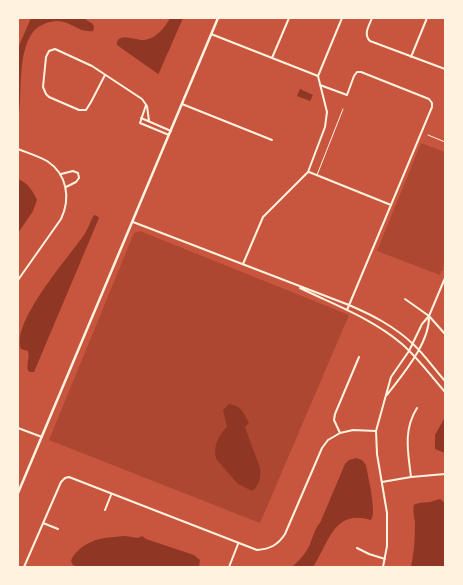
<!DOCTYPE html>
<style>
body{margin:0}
#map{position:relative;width:463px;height:585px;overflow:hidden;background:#c8553d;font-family:Signika,sans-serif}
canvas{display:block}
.frame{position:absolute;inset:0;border:19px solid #fff3e0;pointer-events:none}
</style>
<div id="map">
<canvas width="463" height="585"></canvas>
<div class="frame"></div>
</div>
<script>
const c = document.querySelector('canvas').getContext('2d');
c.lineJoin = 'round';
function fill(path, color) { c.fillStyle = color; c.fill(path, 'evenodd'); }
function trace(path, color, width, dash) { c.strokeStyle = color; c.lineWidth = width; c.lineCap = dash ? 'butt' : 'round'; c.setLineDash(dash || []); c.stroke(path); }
fill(new Path2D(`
 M421,143L445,152V249L443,271H441L440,275L377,251Z
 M140,231L349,315L260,523L49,440L134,233Z`), '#ae4732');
fill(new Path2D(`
 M31,18H83L93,24L94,28L93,31C79,33 70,21 58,21C48,21 36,26 31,35C18,56 22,90 19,114L18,117V48Z
 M170,18H183L159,73L158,74L117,45C116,31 137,41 145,40C157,38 165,27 170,18Z
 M300,89L313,95L310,101L297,96Z
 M18,179C28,183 33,191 37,200L33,211L18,233Z
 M94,215L97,216L99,218L34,372H31L28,371C26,364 30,358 28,351L21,349C11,322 68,258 84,235C88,229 90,222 94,215Z
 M229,404C242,406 243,412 249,423L245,427L260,468C261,477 260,485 252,491L238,484L217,460C212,449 218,435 227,427L223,410Z
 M444,419H445V453L435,449V435Z
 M356,458L362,460L366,465C368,477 377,513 371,520C333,509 329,543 313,567H292C300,560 306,553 310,544C313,537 315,528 320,523L345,464L349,460Z
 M440,499L445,503V567H411C414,553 415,539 415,524C415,518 412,512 414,505C419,502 424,503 430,502C434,501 436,500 440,499Z
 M125,536L138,538L142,536L146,539L194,555L200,560L199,567H78L73,565L71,561C74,551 89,541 100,539C108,537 117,537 125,536Z`), '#8f3625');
trace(new Path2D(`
 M428,135L445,142
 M317,175L343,109`), '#fff3e0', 1);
trace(new Path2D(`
 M372,18C369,26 363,34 370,41L445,69
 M211,34L318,76
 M411,57L427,18
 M272,58L289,18
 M105,75L91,102L86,110H79L49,97L46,94L43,87L46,57L49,51L55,49L92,66L142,99L147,106L149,121
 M320,85L347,95L354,76L357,72H361L429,99L432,103V107L347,310
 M182,104L272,140
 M146,105L140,123L169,135
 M141,118L171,131
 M18,149C28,153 38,156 47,161C67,174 71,198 61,219L18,280
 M309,172L391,205
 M61,174L73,171L78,173L79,178L76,182L66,187
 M133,222L349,305C372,315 394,326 413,344C425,355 434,369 445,381
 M243,264L263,217L308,172L325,127L327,112L318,76L342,18
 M300,288C335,305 373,319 402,344C418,358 431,376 445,392
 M405,299L429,316L445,334
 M387,395C402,375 430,343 429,316
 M18,428L42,437
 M340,433L353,430L376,431
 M411,477C408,452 403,430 417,408
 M382,482L411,477L445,474
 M105,510L111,495
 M43,523L58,529
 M357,548L369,554L385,559
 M24,567L61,482L65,478L69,477L257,550C270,549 278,545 285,534L322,448L328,440L340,433L334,420L335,414L359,357
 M229,567L238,544
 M383,567L387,546V513L377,454L376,431L391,377L409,351L422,324L429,316L445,278`), '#fff3e0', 2);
trace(new Path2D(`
 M18,493L218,18`), '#fff3e0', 2.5);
</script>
